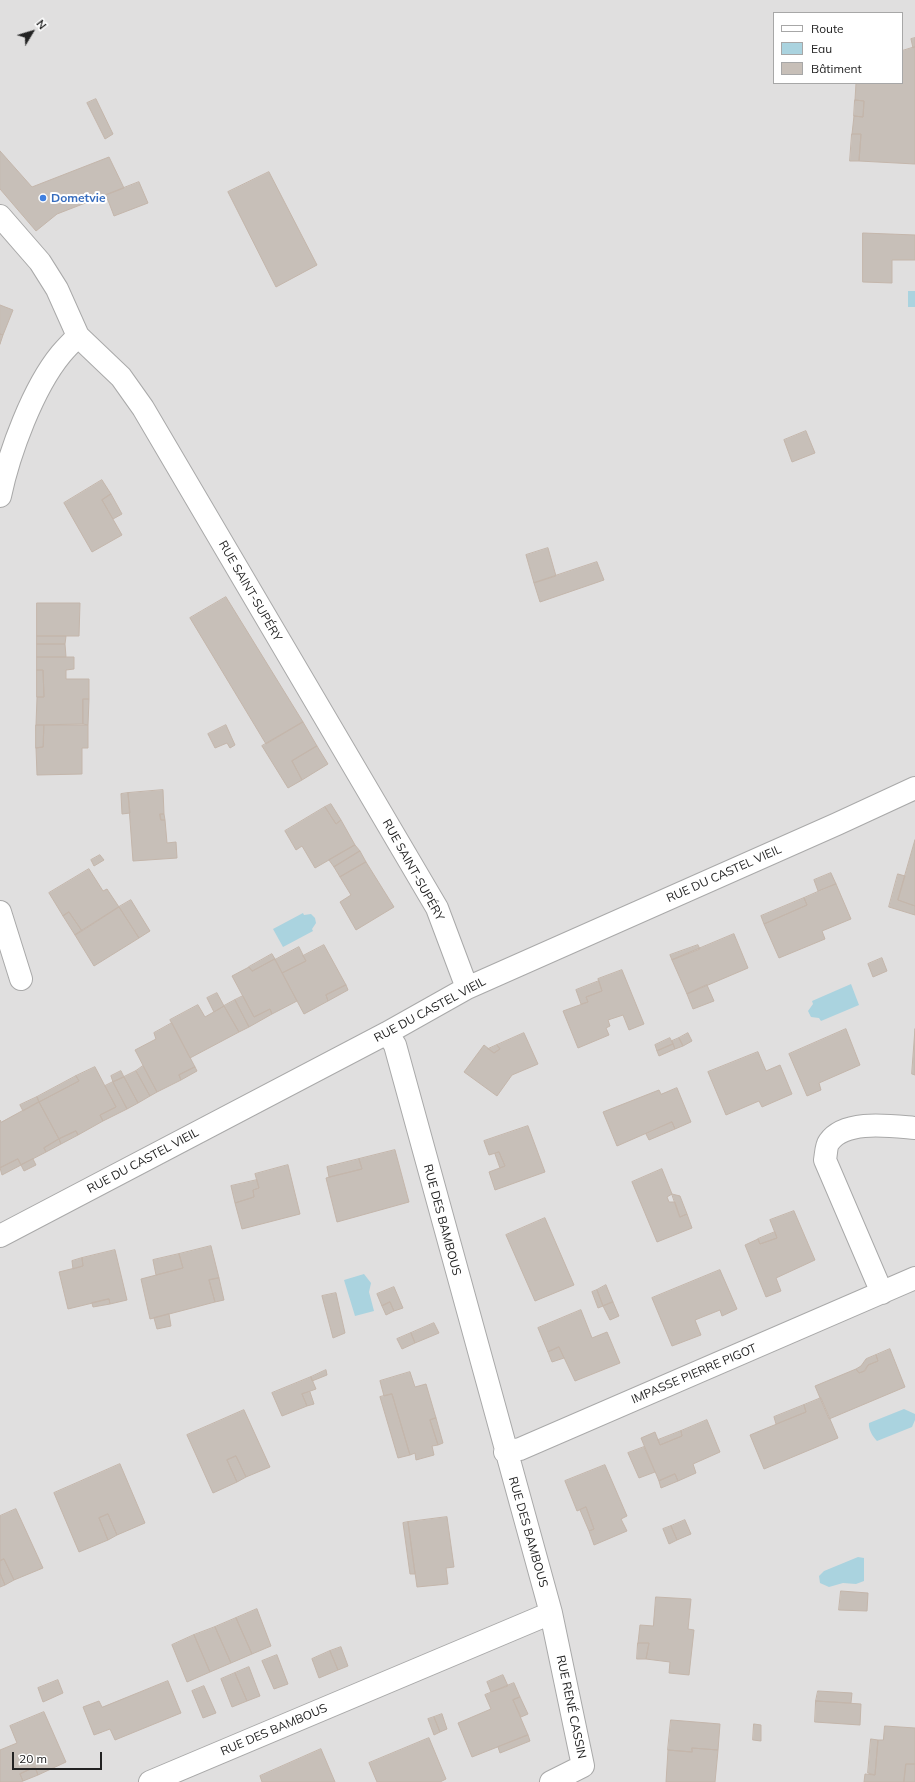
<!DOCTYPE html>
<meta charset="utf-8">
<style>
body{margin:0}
#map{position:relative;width:915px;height:1782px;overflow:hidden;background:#f2efe9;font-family:Mulish,sans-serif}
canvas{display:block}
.legend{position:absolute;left:773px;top:12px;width:130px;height:72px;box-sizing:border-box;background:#fff;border:1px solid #a7a7a7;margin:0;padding:5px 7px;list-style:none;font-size:12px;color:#222}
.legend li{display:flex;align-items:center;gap:8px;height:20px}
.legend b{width:20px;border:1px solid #a7a7a7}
.north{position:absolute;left:12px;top:12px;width:40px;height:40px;-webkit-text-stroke:3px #fff;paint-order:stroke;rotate:52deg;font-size:11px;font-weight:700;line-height:16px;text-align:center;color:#222}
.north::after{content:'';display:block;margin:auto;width:14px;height:18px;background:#222;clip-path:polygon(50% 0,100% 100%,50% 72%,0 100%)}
.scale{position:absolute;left:12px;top:1752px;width:90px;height:18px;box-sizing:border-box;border:2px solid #222;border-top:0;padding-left:5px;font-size:12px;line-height:14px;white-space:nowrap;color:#222;-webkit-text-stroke:3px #fff;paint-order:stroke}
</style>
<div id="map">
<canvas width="915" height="1782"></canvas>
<ul class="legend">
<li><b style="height:5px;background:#fff"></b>Route</li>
<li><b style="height:11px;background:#aad3df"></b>Eau</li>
<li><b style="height:11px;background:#c7bfb8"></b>Bâtiment</li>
</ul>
<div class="north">N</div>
<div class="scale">20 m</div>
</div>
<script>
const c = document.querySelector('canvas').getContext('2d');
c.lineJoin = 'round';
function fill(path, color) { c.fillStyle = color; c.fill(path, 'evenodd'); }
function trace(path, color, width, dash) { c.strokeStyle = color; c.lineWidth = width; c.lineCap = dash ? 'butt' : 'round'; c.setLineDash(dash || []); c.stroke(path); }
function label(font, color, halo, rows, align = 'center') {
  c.font = font + ' Mulish,sans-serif'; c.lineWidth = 4; c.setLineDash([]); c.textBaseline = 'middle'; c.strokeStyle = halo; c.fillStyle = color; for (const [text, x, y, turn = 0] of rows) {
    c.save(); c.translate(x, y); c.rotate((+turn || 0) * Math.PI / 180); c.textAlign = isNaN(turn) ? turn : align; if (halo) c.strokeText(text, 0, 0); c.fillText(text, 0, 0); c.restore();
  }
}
fill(new Path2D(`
 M0,0H915V1782H0ZM774,13H902V83H774Z`), '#e0dfdf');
fill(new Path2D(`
 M908,291H915V307H908Z
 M303,913L304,915L311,914L315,918L316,923L312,929L313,931L283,947L273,929Z
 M851,984L859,1005L821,1021L819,1018L811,1017L808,1011L813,1004L812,1001Z
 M364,1274L371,1283L369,1292L374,1311L355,1316L344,1280Z
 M904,1409L915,1414V1420L912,1427L877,1441C873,1437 868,1429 869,1423Z
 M858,1557L864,1558V1581L856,1584L843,1583L829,1587L820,1583L819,1576L824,1571Z`), '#aad3df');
const building = new Path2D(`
 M915,38V47L913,48L911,39Z
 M915,47V164L859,161L861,134H852L854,116L863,117L864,101L855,100L856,83H902V51Z
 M96,99L113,134L105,139L87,103Z
 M855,100L864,101L863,117L854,116Z
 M852,134H861L859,161H850Z
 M0,151L32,187L109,157L124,188L57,214L36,231L0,189Z
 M269,172L317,265L276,287L228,192Z
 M139,182L148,203L114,216L106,195Z
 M863,233L915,235V260H892V283L863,282Z
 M0,305L13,310L3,335L0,334Z
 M0,334L3,335L0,344Z
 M806,431L815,453L792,462L784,440Z
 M102,480L111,494L102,500L122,535L92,552L64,503Z
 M111,494L122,514L113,519L102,500Z
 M548,548L556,576L534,583L526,555Z
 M597,562L604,580L540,602L534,583Z
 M226,597L303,722L266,744L190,618Z
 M37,603H80L79,636H37Z
 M37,636H66L65,644H37Z
 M37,644H65L66,657H37Z
 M37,657H74V669L66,670V679H89V699H83V724L36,725L37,697H44L43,670H37Z
 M37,670H43L44,697H37Z
 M83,699H89L88,725L83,724Z
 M303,722L317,746L292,761L302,780L288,788L262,746Z
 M36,725H44L43,747L36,748Z
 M44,725H88V748H82V774L37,775L36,748L43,747Z
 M226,725L235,745L230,748L227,743L215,748L208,734Z
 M317,746L328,764L302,780L292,761Z
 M163,790L164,814H160L161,820H165L167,843L176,842L177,858L133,861L128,793Z
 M128,793L130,813L122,814L121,794Z
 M331,804L341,820L336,824L325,807Z
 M325,807L336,824L341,820L355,845L315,868L302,846L296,850L285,831Z
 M160,814H164L165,820H161Z
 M915,840V906L898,900Z
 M355,845L360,851L334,867L329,860Z
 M360,851L366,862L340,877L334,867Z
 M100,855L104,860L94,866L91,860Z
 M366,862L394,907L356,930L340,902L351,895L340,877Z
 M89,869L103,891L107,889L119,907L82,931L69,912L63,916L49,893Z
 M831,873L836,884L818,891L814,880Z
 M898,874L905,876L898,900L915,906V915L889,907Z
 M836,884L851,919L822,931L825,939L779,958L764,924L807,905L804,898Z
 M804,898L807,905L764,924L761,916Z
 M131,900L150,931L139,938L119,907Z
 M119,907L139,938L94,966L75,935Z
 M69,912L82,931L75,935L63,916Z
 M734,934L748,968L687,994L672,960Z
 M324,945L346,985L326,995L328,1001L304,1014L282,973L306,961L303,956Z
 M698,945L700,949L672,960L670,955Z
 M299,947L306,961L282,973L275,960Z
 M272,954L275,959L252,971L249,967Z
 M882,958L887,971L873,977L868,964Z
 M275,959L297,1001L272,1014L270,1009L254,1017L232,976L249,967L252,971Z
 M622,970L644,1024L629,1030L623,1015L608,1020L610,1026L606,1028L609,1035L578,1048L563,1011L588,1002L586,997L602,991L598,979Z
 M599,981L602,991L586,997L588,1002L581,1004L576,990Z
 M346,985L348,990L328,1001L326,995Z
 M707,985L714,1001L693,1009L687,994Z
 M217,993L224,1006L214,1012L207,998Z
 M243,996L254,1017L270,1009L272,1014L249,1027L235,1000Z
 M235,1000L249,1027L239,1032L224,1006Z
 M198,1005L205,1017L224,1006L239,1032L190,1058L170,1020Z
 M172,1023L195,1067L179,1075L181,1080L157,1092L135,1050L156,1039L154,1033Z
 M846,1029L860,1065L819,1083L821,1090L807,1096L789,1054Z
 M915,1029V1075L912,1074Z
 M524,1033L538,1064L512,1075L497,1096L464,1072L484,1045L494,1053L500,1049L497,1045Z
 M688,1033L692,1041L683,1046L679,1038Z
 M670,1038L673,1044L657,1051L655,1045Z
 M679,1038L683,1046L675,1049L672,1041Z
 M673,1044L675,1049L659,1056L657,1051Z
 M497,1045L500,1049L494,1053L488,1049Z
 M758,1052L766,1071L780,1065L792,1094L762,1107L759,1101L726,1115L708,1072Z
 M143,1066L157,1092L150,1096L136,1071Z
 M95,1067L116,1107L100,1115L103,1121L78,1135L76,1131L59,1139L39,1102L79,1081L76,1076Z
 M195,1067L197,1071L181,1080L179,1075Z
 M121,1071L124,1077L113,1082L111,1076Z
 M136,1071L150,1096L138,1103L124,1077Z
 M76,1076L79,1081L39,1102L37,1097Z
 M124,1077L138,1103L127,1109L113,1082Z
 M113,1082L127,1109L103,1121L100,1115L116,1107L105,1086Z
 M677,1088L691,1122L675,1129L672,1122L617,1146L603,1112L659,1090L661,1094Z
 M37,1097L39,1102L23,1111L20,1105Z
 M39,1102L59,1139L44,1148L46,1152L21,1165L18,1159L0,1168V1120L1,1122Z
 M672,1122L675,1129L649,1140L646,1134Z
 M528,1126L545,1172L495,1190L489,1172L505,1166L499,1152L489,1155L484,1141Z
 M76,1131L78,1135L61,1144L59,1139Z
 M59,1139L61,1144L46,1152L44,1148Z
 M395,1150L409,1202L337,1222L326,1178L362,1169L359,1159Z
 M499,1152L505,1166L500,1168L495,1154Z
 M18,1159L21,1165L2,1175L0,1168Z
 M33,1159L36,1165L24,1171L21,1165Z
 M359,1159L362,1169L329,1177L327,1167Z
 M288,1165L300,1214L242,1229L235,1203L254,1197L253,1190L259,1188L255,1174Z
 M662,1169L672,1194L667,1197L669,1202H675L680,1217L687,1214L692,1228L657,1242L632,1182Z
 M257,1180L259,1188L253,1190L254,1197L235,1203L231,1186Z
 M672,1194L680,1196L687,1214L680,1217Z
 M794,1211L815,1260L776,1278L781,1291L766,1297L745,1245L758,1239L760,1244L777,1238L770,1220Z
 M545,1218L574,1285L535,1301L506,1235Z
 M775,1232L777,1238L760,1244L758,1239Z
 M211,1246L219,1278L209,1280L215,1302L150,1319L141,1279L183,1268L179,1254Z
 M115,1250L127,1300L110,1304L109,1299L68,1309L59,1272L83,1266L82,1258Z
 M179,1254L183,1268L156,1275L153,1260Z
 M82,1258L83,1266L73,1269L72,1261Z
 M720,1270L737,1309L722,1316L720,1310L695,1320L701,1335L672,1346L652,1298Z
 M219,1278L224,1300L215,1302L209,1280Z
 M606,1285L613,1302L603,1306L597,1290Z
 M394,1287L403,1308L394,1311L390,1302L382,1306L377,1294Z
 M597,1290L603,1306L598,1308L592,1292Z
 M336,1293L345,1333L333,1338L322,1296Z
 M109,1299L110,1304L93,1307L92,1303Z
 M390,1302L394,1311L386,1315L382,1306Z
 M613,1302L619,1316L610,1320L603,1306Z
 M581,1310L592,1338L607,1332L620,1363L575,1381L559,1347L548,1352L538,1328Z
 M169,1314L171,1326L157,1329L154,1318Z
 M434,1323L439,1333L415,1343L411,1333Z
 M411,1333L415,1343L402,1349L397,1339Z
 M559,1347L564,1358L552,1362L548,1352Z
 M890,1349L905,1387L829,1419L815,1386L856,1369L859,1373L864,1371L868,1365L878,1361L876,1355Z
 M876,1355L878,1361L868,1365L865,1371L859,1373L856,1369L861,1366L866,1359Z
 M326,1370L327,1375L312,1381L311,1377Z
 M410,1372L415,1387L426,1384L436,1418L430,1420L438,1445L432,1446L434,1455L416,1460L415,1453L410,1455L392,1394L384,1396L380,1381Z
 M311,1377L316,1389L302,1394L307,1406L282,1416L272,1393Z
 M310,1392L314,1404L307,1406L302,1394Z
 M392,1394L410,1455L398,1458L380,1397Z
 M821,1398L838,1438L764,1469L750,1435L806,1412L804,1405Z
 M804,1405L806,1412L776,1424L774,1417Z
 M244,1410L270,1467L246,1477L236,1456L227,1460L237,1482L213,1493L187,1435Z
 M436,1418L443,1443L438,1445L430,1420Z
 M707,1420L720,1452L693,1464L696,1473L678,1481L675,1474L659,1481L641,1438L655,1432L660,1445L682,1436L681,1431Z
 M681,1431L682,1436L660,1445L658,1440Z
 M644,1447L655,1472L639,1478L628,1453Z
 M236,1456L246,1477L237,1482L227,1460Z
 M120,1464L145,1523L117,1535L108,1514L99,1518L108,1540L79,1552L54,1493Z
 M605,1465L627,1516L621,1519L627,1531L594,1545L589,1531L594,1529L586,1507L577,1511L565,1481Z
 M675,1474L678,1481L661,1488L659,1481Z
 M586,1507L594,1529L589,1531L580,1510Z
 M16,1509L43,1568L14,1580L4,1559L0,1561V1516Z
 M108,1514L117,1535L108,1540L99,1518Z
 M447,1517L454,1567L446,1568L448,1584L417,1587L408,1522Z
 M685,1520L691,1534L677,1540L671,1526Z
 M408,1522L415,1574H410L403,1523Z
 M671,1526L677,1540L669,1544L663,1529Z
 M4,1559L14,1580L5,1585L0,1573V1561Z
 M0,1573L5,1585L0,1587Z
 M841,1591L868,1593L867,1611L839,1610Z
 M656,1597L691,1599L688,1629L694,1630L689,1675L669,1673L670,1662L646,1659L649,1643H638L640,1625L653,1626Z
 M257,1609L271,1646L252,1654L236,1618Z
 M236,1618L252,1654L231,1663L215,1627Z
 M215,1627L231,1663L210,1672L194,1635Z
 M194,1635L210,1672L187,1682L172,1645Z
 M638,1643H649L646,1659H637Z
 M341,1647L348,1666L338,1670L330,1651Z
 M330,1651L338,1670L319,1678L312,1659Z
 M277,1655L288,1684L274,1689L262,1661Z
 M249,1667L260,1696L247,1701L235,1673Z
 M235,1673L247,1701L232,1707L221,1679Z
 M503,1675L508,1686L491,1692L487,1682Z
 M58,1680L63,1693L43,1702L38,1688Z
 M168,1681L181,1713L115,1740L110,1729L94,1735L83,1707L99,1701L102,1707Z
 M514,1683L520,1697L513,1700L528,1735L472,1757L458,1723L491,1709L485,1695Z
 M204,1686L216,1713L203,1718L192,1691Z
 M818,1691L852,1693L851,1703L816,1701Z
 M520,1697L528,1714L521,1717L513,1700Z
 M816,1701L861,1704L860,1725L815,1722Z
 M44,1712L66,1762L38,1775L35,1767L20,1774L23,1781L21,1782H0V1750L17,1743L10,1726Z
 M442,1714L447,1729L440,1732L434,1717Z
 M434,1717L440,1732L434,1735L428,1719Z
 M671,1720L720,1724L718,1750L692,1748V1752L668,1750Z
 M754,1724L761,1725V1741L753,1740Z
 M885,1726L915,1728V1764H906L904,1782H864L865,1774L875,1775L878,1740H883Z
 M528,1735L530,1741L500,1753L498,1747Z
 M429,1738L446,1779L440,1782H377L369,1763Z
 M871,1739L878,1740L875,1775L868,1773Z
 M692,1748L718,1750L715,1782H666L668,1750L692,1752Z
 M321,1749L335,1782H262L260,1776Z
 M906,1764H915V1782H904Z
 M35,1767L38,1775L23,1781L20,1774Z`);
fill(building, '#c7bfb8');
trace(building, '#c4b6ab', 1);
const minor = new Path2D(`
 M0,216L40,262L57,289L78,336L121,377L143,408L437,908L467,988
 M0,496C9,453 33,388 61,354C66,348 72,342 78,336
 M0,912L21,979
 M0,1236L387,1033L467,988L837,824L915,788
 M882,1293L825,1160C826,1155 826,1146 829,1142C845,1119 891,1126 915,1128
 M505,1452L520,1449L915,1278
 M551,1613L583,1766L551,1782
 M150,1782L551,1613L395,1045L387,1033`);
trace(minor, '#a9a9a9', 24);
trace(minor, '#fff', 22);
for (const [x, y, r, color] of [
 [43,198,4,"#3f7fe0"]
]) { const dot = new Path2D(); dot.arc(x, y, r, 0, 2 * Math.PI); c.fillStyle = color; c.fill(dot); trace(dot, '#fff', 1.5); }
label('bold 12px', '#366cbe', '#fff', [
 ["Dometvie",51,198]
], 'left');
label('12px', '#222', '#fff', [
 ["RUE SAINT-SUPÉRY",250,591,60],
 ["RUE SAINT-SUPÉRY",413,870,61],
 ["RUE DU CASTEL VIEIL",724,874,-24],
 ["RUE DU CASTEL VIEIL",430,1010,-28],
 ["RUE DU CASTEL VIEIL",143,1161,-28],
 ["RUE DES BAMBOUS",442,1220,75],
 ["IMPASSE PIERRE PIGOT",694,1374,-23],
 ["RUE DES BAMBOUS",528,1532,74],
 ["RUE RENÉ CASSIN",571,1707,78],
 ["RUE DES BAMBOUS",274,1730,-23]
]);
</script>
